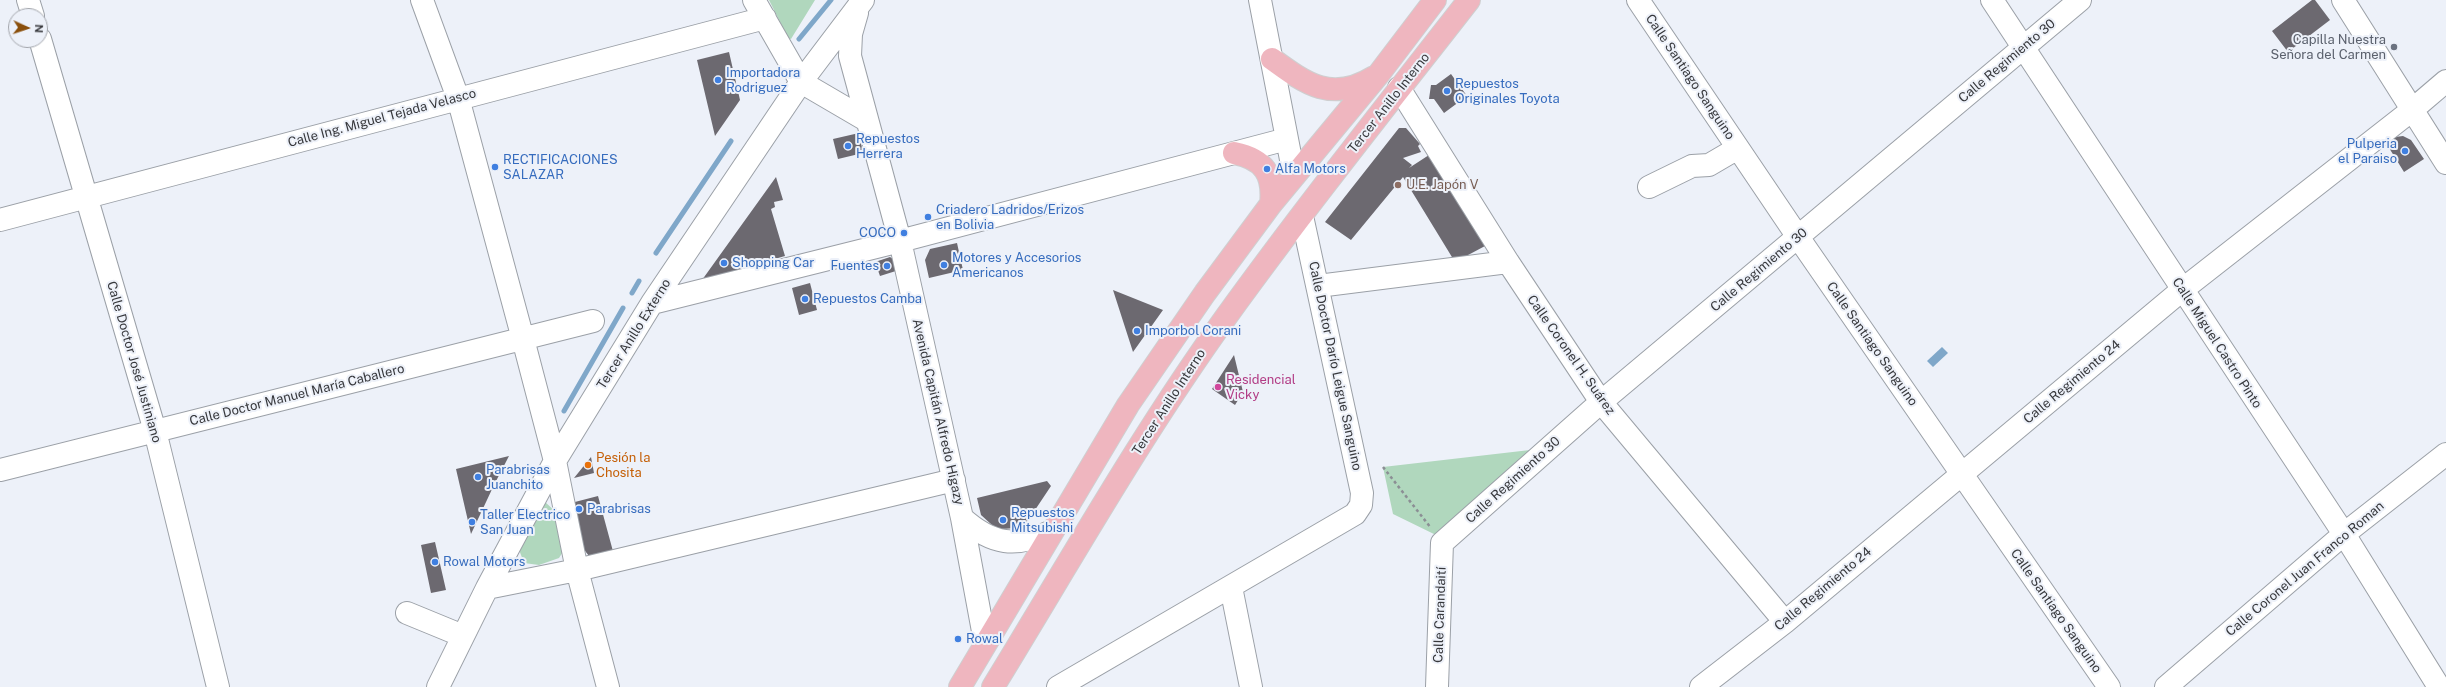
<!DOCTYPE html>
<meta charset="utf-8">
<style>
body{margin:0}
#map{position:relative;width:2446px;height:687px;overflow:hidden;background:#edf1f9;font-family:"Public Sans",sans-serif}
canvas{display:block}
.north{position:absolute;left:8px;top:8px;width:40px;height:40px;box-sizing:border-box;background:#edf1f9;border:1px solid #a4a7ad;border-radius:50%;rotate:93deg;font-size:11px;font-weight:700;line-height:16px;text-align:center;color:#37383c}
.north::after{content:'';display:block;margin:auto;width:14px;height:18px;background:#8a4f0b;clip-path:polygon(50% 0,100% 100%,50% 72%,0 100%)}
</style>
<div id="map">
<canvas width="2446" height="687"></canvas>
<div class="north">N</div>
</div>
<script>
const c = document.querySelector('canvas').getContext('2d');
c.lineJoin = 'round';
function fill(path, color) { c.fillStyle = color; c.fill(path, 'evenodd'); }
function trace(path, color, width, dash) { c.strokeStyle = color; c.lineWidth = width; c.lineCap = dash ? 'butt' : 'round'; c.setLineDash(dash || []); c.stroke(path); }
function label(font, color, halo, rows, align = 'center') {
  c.font = font + ' "Public Sans",sans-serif'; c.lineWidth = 4; c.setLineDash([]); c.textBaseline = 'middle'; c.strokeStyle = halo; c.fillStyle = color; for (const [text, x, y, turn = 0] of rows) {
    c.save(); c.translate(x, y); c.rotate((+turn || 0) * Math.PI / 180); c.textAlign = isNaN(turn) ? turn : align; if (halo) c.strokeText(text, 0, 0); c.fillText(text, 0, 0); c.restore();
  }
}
fill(new Path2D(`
 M769,0H815L791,39L788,38Z
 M1530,450L1438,536L1393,514L1383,467Z
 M544,501L558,514L566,547L559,558L539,565L524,563L518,547Z`), '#b0d7bd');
fill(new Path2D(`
 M1942,347L1948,353L1933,367L1927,361Z`), '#7fa7c9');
trace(new Path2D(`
 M799,39L831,0
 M656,253L731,141
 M632,293L639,281
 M564,411L623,308`), '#7fa7c9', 5);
fill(new Path2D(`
 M2312,0H2315L2330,20L2288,52L2272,31Z
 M729,52L740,100L715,136L697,60Z
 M1451,74L1467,96L1444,113L1434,99H1429L1431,85H1436Z
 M1399,128H1406L1420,144L1418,146L1421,152L1403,158L1412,165L1409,168L1429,155L1485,246L1455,262L1403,177L1351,240L1325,222Z
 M859,133L863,153L838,159L833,139Z
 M2403,136L2411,140L2424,159L2404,172L2386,143L2395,137Z
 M776,177L783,200L774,202L775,207L771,209L785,256L702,280Z
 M957,243L963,270L929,278L925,260L930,249Z
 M890,257L896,261L899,270L880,276L875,262Z
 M810,283L817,310L799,315L792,288Z
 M1113,290L1163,310L1133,352Z
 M1234,355L1243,392L1235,405L1212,389Z
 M509,456L494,485L471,534L456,469Z
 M591,457L594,473L574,478Z
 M1047,481L1051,486L1025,525L1018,528L1001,529L992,525L981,515L977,498Z
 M598,496L614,555L589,556L582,547L571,503Z
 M435,542L446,590L431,593L421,545Z`), '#6c6970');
const minor = new Path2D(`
 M28,0L33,16
 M422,0L458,98L523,339L555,461L577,570L608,687
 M754,0L801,82L866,120
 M1260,0L1294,175
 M1638,0L1798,237L2109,687
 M1992,0L2344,534L2439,687
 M2343,0L2446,163
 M857,13L851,34L850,56L900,241L962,518L985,642
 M40,39L155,431L218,687
 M1399,88L1508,262L1601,402L1785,622
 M1649,187L1692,166L1709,165L1738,148
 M0,220L765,18
 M1318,286L1508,262
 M652,303L900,241L1287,139
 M0,470L593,321
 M962,518C992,545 1016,548 1052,531
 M1231,587L1251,687
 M487,588L577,570L954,480
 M407,613L463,636
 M438,687L487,588L555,461L652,303L801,82L863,0
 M1058,687L1355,514L1361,505L1362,493L1302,216
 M1437,687L1442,543L1601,402L2080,0
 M1701,687L1785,622L2182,290L2412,110L2446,81
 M2166,687L2344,534L2446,454`);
const major = new Path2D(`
 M1272,59C1306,84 1332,103 1374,77
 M1234,153C1264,159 1274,174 1271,204
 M960,687L1128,405L1205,293L1271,204L1378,75L1435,0
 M993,687C1069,563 1141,435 1226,317C1304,209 1387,105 1469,0`);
trace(minor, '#9ba0a7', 24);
trace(major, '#cfcfd0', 24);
trace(new Path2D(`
 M1383,467L1431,528`), '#8b8e94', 2.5, [3, 3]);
trace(minor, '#fff', 22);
trace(major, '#efb6bf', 22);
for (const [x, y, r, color] of [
 [2394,47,4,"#6b7280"],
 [718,80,4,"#3f7fe0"],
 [1447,91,4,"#3f7fe0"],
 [848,146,4,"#3f7fe0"],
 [2405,151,4,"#3f7fe0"],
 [495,167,4,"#3f7fe0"],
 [1267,169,4,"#3f7fe0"],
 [1398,185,4,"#8d6e63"],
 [928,217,4,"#3f7fe0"],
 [904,233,4,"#3f7fe0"],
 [724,263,4,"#3f7fe0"],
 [944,265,4,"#3f7fe0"],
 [887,266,4,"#3f7fe0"],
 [805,299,4,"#3f7fe0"],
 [1137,331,4,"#3f7fe0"],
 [1218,387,4,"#d1479c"],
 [588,465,4,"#e8710a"],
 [478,477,4,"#3f7fe0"],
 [579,509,4,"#3f7fe0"],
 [1003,520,4,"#3f7fe0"],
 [472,522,4,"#3f7fe0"],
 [435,562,4,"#3f7fe0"],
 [958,639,4,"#3f7fe0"]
]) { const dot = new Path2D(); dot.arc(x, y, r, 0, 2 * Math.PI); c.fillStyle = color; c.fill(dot); trace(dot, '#edf1f9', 1.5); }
label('13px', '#5b616d', '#edf1f9', [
 ["Capilla Nuestra",2386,40],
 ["Señora del Carmen",2386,55]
], 'right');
label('13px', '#37383c', '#edf1f9', [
 ["Calle Regimiento 30",2007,61,-40],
 ["Calle Santiago Sanguino",1690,77,56],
 ["Tercer Anillo Interno",1389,103,-52],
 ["Calle Ing. Miguel Tejada Velasco",382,118,-15],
 ["Calle Regimiento 30",1759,270,-40],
 ["Tercer Anillo Externo",634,334,-58],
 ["Calle Miguel Castro Pinto",2217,343,57],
 ["Calle Santiago Sanguino",1872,344,55],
 ["Calle Coronel H. Suárez",1571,355,55],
 ["Calle Doctor José Justiniano",134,362,74],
 ["Calle Doctor Darío Leigue Sanguino",1335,366,78],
 ["Calle Regimiento 24",2072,382,-40],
 ["Calle Doctor Manuel María Caballero",297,395,-14],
 ["Tercer Anillo Interno",1169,402,-57],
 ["Avenida Capitán Alfredo Higazy",938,412,77],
 ["Calle Regimiento 30",1513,480,-42],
 ["Calle Coronel Juan Franco Roman",2305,569,-40],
 ["Calle Regimiento 24",1823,589,-40],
 ["Calle Santiago Sanguino",2056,611,55],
 ["Calle Carandaití",1440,615,-88]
]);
label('13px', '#366cbe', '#edf1f9', [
 ["Importadora",726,73],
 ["Rodriguez",726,88],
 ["Repuestos",1455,84],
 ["Originales Toyota",1455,99],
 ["Repuestos",856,139],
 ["Herrera",856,154],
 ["Pulperia",2397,144,"right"],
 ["el Paraiso",2397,159,"right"],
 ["RECTIFICACIONES",503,160],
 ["SALAZAR",503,175],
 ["Alfa Motors",1275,169],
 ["Criadero Ladridos/Erizos",936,210],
 ["en Bolivia",936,225],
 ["COCO",896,233,"right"],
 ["Motores y Accesorios",952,258],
 ["Americanos",952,273],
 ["Shopping Car",732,263],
 ["Fuentes",879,266,"right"],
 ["Repuestos Camba",813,299],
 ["Imporbol Corani",1145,331],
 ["Parabrisas",486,470],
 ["Juanchito",486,485],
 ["Parabrisas",587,509],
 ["Repuestos",1011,513],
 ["Mitsubishi",1011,528],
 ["Taller Electrico",480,515],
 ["San Juan",480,530],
 ["Rowal Motors",443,562],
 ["Rowal",966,639]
], 'left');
label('13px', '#785e54', '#edf1f9', [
 ["U.E. Japón V",1406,185]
], 'left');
label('13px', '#b23c85', '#edf1f9', [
 ["Residencial",1226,380],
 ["Vicky",1226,395]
], 'left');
label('13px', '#c56008', '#edf1f9', [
 ["Pesión la",596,458],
 ["Chosita",596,473]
], 'left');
</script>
